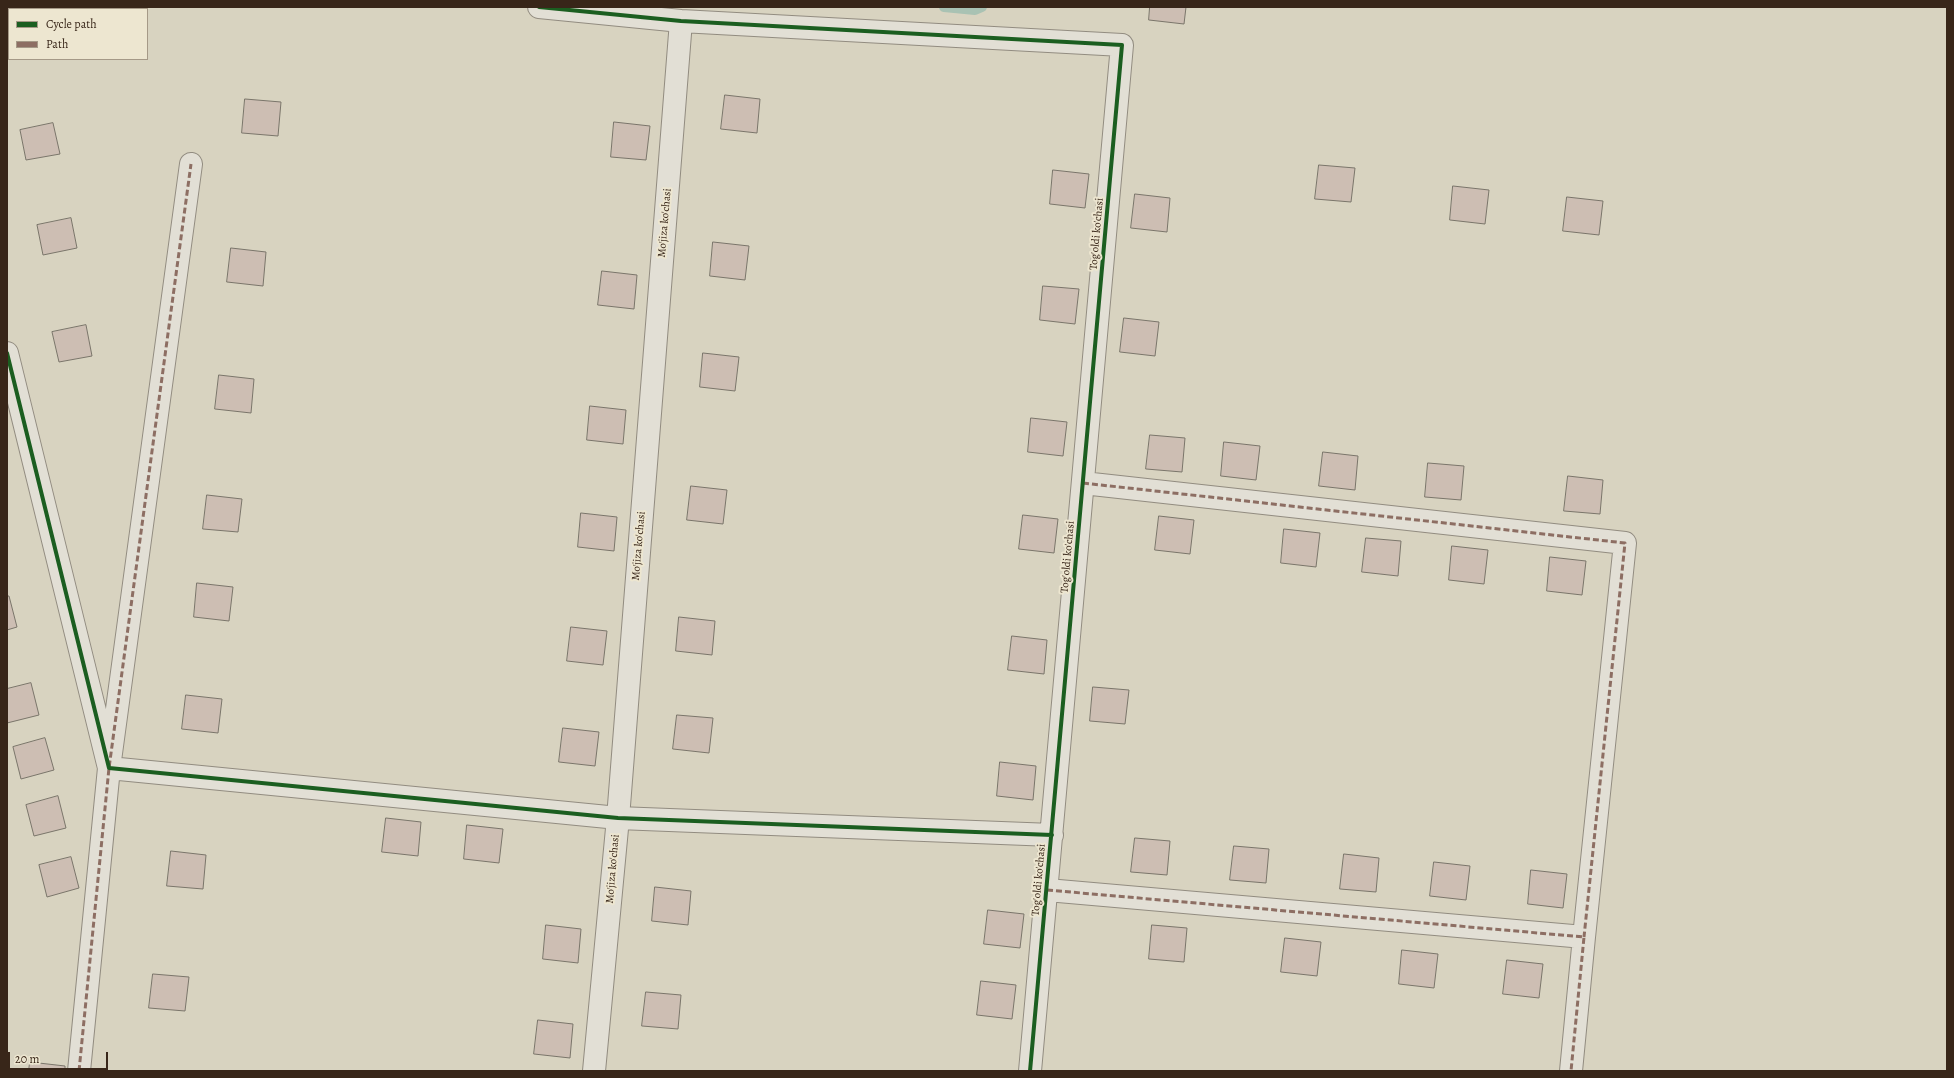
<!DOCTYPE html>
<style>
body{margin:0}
#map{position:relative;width:1954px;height:1078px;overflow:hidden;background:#d8d3c0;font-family:Alegreya,serif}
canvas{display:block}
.frame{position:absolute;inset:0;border:8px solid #382619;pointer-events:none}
.legend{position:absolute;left:8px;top:8px;width:140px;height:52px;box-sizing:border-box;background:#ede6d0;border:1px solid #a59987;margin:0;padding:5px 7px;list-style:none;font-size:12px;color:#382619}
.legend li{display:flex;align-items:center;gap:8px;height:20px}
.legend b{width:20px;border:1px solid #a59987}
.scale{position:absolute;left:8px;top:1052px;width:100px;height:18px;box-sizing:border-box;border:2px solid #382619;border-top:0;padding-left:5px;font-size:12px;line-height:14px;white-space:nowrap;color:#382619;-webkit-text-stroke:3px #ede6d0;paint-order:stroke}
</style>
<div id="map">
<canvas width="1954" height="1078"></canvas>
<div class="frame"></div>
<ul class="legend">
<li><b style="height:5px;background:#1b5e20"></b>Cycle path</li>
<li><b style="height:5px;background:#8d6e63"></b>Path</li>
</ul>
<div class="scale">20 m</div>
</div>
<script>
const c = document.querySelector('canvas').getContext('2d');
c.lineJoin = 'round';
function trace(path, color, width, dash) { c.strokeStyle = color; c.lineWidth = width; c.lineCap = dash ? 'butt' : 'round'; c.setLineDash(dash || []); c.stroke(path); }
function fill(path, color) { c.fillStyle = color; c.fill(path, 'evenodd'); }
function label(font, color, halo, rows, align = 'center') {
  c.font = font + ' Alegreya,serif'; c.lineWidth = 4; c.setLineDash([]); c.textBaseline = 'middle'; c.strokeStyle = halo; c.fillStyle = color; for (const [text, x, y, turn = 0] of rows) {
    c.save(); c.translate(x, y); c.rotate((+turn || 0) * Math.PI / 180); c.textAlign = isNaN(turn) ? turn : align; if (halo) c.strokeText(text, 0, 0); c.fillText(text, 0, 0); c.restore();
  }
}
trace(new Path2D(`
 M944,7L975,10L982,7`), '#a9c2b3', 10);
const building = new Path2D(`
 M1150,7H1186L1184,24L1149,20Z
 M725,95L760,99L757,133L721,129Z
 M245,99L281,102L278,136L242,133Z
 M614,122L650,126L646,160L611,157Z
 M53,123L60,154L26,160L20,130Z
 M1319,165L1355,168L1351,202L1315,199Z
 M1053,170L1089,174L1085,208L1050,204Z
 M1453,186L1489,190L1485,224L1450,220Z
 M1135,194L1170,198L1167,232L1131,228Z
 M1567,197L1603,201L1599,235L1563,231Z
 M71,218L77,248L43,255L37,225Z
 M713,242L749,246L745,280L710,276Z
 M231,248L266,252L263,286L227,282Z
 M602,271L637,275L634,309L598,305Z
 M1043,286L1079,289L1075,324L1040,320Z
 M1124,318L1159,322L1155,356L1120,352Z
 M86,325L92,356L59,362L52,332Z
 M703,353L739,357L735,391L700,387Z
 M219,375L254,379L251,413L215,409Z
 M590,406L626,410L623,444L587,440Z
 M1031,418L1067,422L1063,456L1028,452Z
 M1150,435L1185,438L1182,472L1146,469Z
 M1224,442L1260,446L1256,480L1221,476Z
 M1323,452L1358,456L1355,490L1319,486Z
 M1428,463L1464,466L1461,500L1425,497Z
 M1568,476L1603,480L1600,514L1564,511Z
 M691,486L727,490L723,524L687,520Z
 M207,495L242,499L238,532L203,529Z
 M581,513L617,517L614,551L578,547Z
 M1023,515L1058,519L1054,553L1019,549Z
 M1159,516L1194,520L1190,554L1155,550Z
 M1284,529L1320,533L1316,567L1281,563Z
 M1366,538L1401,541L1398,576L1362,572Z
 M1452,546L1488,550L1484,584L1449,580Z
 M1550,557L1586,561L1582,595L1547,591Z
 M197,583L233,587L229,621L194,617Z
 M7,596H9L17,627L7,630Z
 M679,617L715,621L712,655L676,651Z
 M571,627L607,631L603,665L567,661Z
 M1012,636L1047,640L1044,674L1008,670Z
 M31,683L39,715L7,723V689Z
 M1093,687L1129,690L1125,724L1090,721Z
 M186,695L222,699L218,733L182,729Z
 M677,715L713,718L709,753L673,749Z
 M563,728L599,732L595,766L559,762Z
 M45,738L54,770L21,779L13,747Z
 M1000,762L1036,766L1033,800L997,796Z
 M58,796L66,828L34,836L26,805Z
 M386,818L421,822L418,856L382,852Z
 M467,825L503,829L499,863L464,859Z
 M1135,838L1170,841L1167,875L1131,872Z
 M1234,846L1269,849L1266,883L1230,880Z
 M171,851L206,855L203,889L167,886Z
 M1344,854L1379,858L1376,892L1340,889Z
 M71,857L79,888L47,897L39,865Z
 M1434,862L1470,866L1466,900L1430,896Z
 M1531,870L1567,874L1563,908L1528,904Z
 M655,887L691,891L688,925L652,921Z
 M988,910L1024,914L1020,948L984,944Z
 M546,925L581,929L578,963L543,959Z
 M1152,925L1187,928L1184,962L1149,959Z
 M1285,938L1321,942L1317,976L1281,972Z
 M1402,950L1438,954L1434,988L1399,984Z
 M1507,960L1543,964L1539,998L1503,994Z
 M153,974L189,977L185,1011L149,1008Z
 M981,981L1016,985L1012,1019L977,1015Z
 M646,992L681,995L678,1029L642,1026Z
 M538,1020L573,1024L570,1058L534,1054Z
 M30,1062L65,1066V1071H29Z`);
fill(building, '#cdbeb3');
trace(building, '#7a756a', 1);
const street = new Path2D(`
 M539,7L681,21L1122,45L1030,1071
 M97,9L102,7
 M7,38L9,37
 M7,353L109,768L618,818L1052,835
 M1083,483L1625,543L1584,937
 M1047,890L1584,937L1571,1071
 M79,1071L109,768L191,164
 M594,1071L618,818L681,21`);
trace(street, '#928c80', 24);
trace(street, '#e2dfd5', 22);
trace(new Path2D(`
 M97,9L102,7
 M7,38L9,37
 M1083,483L1625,543L1584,937
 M1047,890L1584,937L1571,1071
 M79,1071L109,768L191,164`), '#8d6e63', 3, [6, 3]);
trace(new Path2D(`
 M539,7L681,21L1122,45L1030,1071
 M7,353L109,768L618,818L1052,835`), '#1b5e20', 4);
label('11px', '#382619', '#ede6d0', [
 ["Mo'jiza ko'chasi",665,223,-85],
 ["Tog'oldi ko'chasi",1097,234,-85],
 ["Mo'jiza ko'chasi",639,546,-85],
 ["Tog'oldi ko'chasi",1068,557,-85],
 ["Mo'jiza ko'chasi",613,869,-85],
 ["Tog'oldi ko'chasi",1039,880,-85]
]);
</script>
